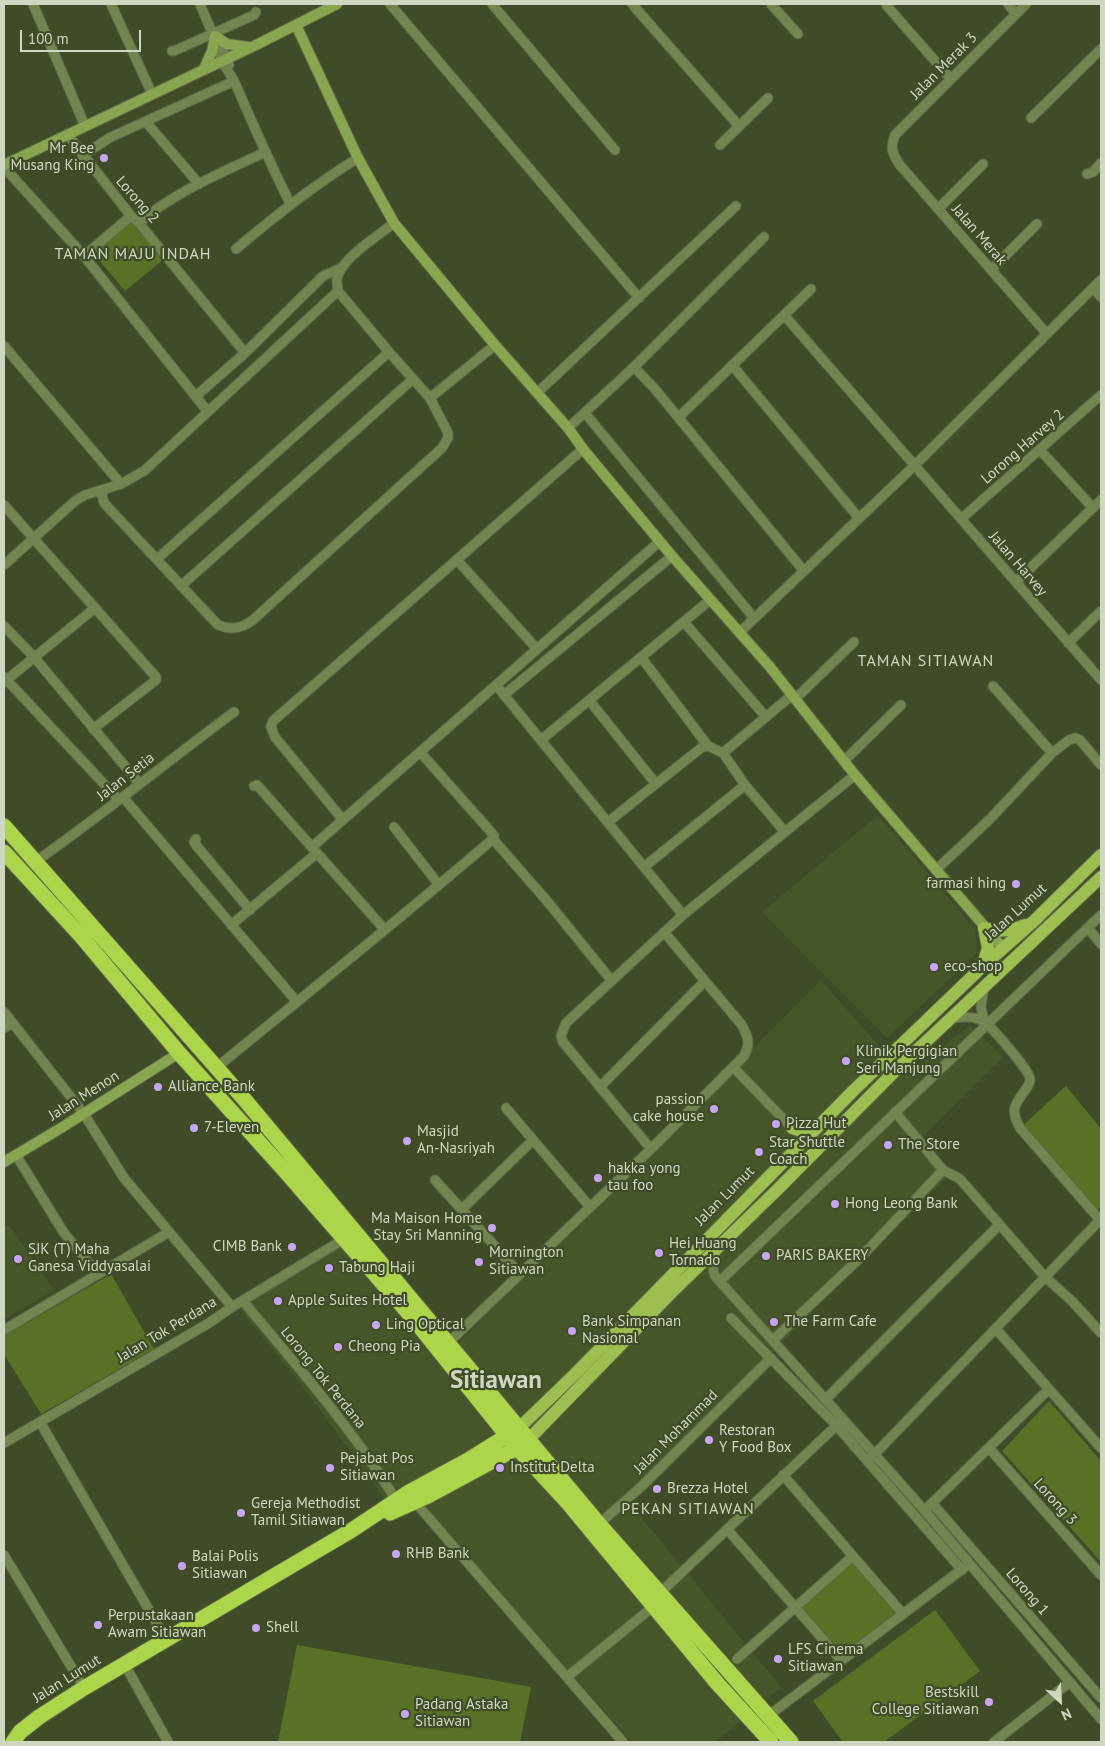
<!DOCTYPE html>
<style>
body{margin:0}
#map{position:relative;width:1105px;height:1746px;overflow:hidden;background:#404c27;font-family:"PT Sans",sans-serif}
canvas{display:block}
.frame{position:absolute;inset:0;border:5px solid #cfd7c1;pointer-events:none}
.north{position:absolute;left:1035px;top:1676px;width:50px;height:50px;-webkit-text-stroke:4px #404c27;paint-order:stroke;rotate:155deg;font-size:14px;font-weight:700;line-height:20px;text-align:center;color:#cfd7c1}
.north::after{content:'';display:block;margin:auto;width:18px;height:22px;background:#cfd7c1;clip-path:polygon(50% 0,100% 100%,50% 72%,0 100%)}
.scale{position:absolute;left:20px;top:30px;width:121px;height:22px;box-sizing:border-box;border:2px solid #cfd7c1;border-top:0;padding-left:6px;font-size:15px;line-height:18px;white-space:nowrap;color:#cfd7c1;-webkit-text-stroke:4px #404c27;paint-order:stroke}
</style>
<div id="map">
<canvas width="1105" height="1746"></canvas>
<div class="frame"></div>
<div class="north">N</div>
<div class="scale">100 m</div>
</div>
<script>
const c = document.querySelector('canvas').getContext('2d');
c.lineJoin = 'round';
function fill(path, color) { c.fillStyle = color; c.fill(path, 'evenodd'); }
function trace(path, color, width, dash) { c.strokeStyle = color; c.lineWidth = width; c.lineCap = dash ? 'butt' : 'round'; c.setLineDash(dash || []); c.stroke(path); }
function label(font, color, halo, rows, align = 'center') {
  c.font = font + ' "PT Sans",sans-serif'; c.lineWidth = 4.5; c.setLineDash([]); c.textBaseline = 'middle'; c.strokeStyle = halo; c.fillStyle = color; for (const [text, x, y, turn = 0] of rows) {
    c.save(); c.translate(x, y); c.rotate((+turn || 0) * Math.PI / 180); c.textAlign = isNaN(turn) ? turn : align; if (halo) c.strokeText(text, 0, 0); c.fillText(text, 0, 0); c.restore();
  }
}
fill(new Path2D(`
 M878,815L975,929L977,953L887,1038L762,912Z
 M821,980L906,1076L970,1025L1003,1057L917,1142L948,1176L626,1499L781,1687L715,1742H632L422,1504L393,1519L378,1489L299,1382L239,1308L351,1238L458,1344Z
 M9,1225L54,1290L4,1320V1228Z`), '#475629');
fill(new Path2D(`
 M133,221L164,259L125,291L93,253Z
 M1066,1086L1101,1129V1206L1094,1213L1020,1128Z
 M111,1274L154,1349L41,1414L4,1354V1336Z
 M1049,1401L1101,1461V1562L1002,1451Z
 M853,1556L903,1614L841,1660L795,1608Z
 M935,1610L980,1671L884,1742H843L813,1701Z
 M297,1645L531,1687L520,1742H278Z`), '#5a7026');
const street = new Path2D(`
 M33,4L85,126
 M111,4L152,94
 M200,4C205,16 210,29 216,40C222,49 227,53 229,65
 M390,4L639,298
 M492,4L615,150
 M632,4L739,126
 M771,4L798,34
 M1008,4L1016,14
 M1026,4L895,135C890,149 892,152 899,164L1047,334
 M887,6L950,78
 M217,41C217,58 228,69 235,83C253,124 270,164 290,203
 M172,51H174L254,15L256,12
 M1031,118L1101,49
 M146,122L199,184
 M67,134L131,216L139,223L245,353
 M720,145L768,98
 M82,156L109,138L234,81
 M4,167L84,256L208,412
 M1087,174L1093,172L1101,163
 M938,209L983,164
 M139,223C175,191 222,173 265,152
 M236,249C276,215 314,185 358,158
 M84,256L131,216
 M991,270L1037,224
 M1093,288L1101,297
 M784,315L1101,680
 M4,346L121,484
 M732,365L858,517
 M634,367L655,389L803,570
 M537,393L736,206
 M196,396L245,353L316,283L323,276L343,267
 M430,398L495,345
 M585,413L754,618
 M679,417L811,289
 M568,428L634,367L764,237
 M1040,450L1093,508
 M104,490L102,495L104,503L218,625C232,631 243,628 254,619L442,448L448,438V433L430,398L389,352L338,291C337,285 336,280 338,275C346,255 378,236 394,223
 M4,505L156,677V680L93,729
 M961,519L1101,395
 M157,559L389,352
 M457,560L537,649
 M4,565L75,501L85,495L121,484L144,471L338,291
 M1016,582L1101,500
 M181,586L413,379
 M684,622L766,717
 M4,626L34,657L139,783
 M739,633L915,465L1101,280
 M1068,643L1101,611
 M641,657L708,746L723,753L745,785L785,832
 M4,677L119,800
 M4,682L95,608
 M496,685L683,915
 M993,686L1052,753
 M504,695L672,556
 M795,699L854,642
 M589,700L656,784
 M541,740L710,600
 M420,752L491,832L494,836L493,839L547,901L611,980
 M723,753L792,695
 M844,761L901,705
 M254,786L257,785L385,930
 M123,797L297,1002
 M343,820L275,737L271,727L273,721L583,449
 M608,822L701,748L708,746
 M394,827L439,885
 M196,839L194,842L196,845L250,910
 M312,847L660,541
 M35,862C103,814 167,762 234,712
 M644,867L745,785
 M936,870L990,819L1052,753L1069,740L1075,738L1080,740L1101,765
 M231,925L317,853
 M1088,928L1101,944
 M984,987L981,1007L984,1021
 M4,1012L84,1114L124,1178L232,1307
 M950,1019C961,1017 974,1015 984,1022C992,1027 1030,1071 1030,1079C1030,1083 1028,1086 1026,1089C1014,1105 1010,1110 1020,1128L1100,1220
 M4,1028L13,1023
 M733,1067L792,1128
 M216,1068C309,992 402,917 493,839
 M600,1087L705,981
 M506,1108L590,1207
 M895,1112L943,1170L960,1179L1045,1277L1072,1301L1101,1333
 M651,1149L563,1042L561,1036L566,1023L683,915L855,775
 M16,1155L64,1233L98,1274
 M435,1180L520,1274
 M462,1209L533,1140
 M717,1250C713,1259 711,1267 715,1276L925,1511L1101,1719
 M720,1281L1101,915
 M243,1301C296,1365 352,1428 396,1500
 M731,1318L836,1425L962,1570
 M996,1329L1101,1448
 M4,1330L169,1232
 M773,1340L860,1258L943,1170
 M448,1343L651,1149L744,1056C751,1044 748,1036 741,1024L664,932
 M826,1399L999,1225
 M40,1422L167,1641
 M4,1443L209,1323L232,1307L344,1239
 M989,1448L1101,1575
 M871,1458L1101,1219
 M783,1475L903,1614
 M415,1502L623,1742
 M932,1503L1101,1698
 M928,1507L1049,1389
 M599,1524L643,1485L771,1358
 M727,1529L841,1660
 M4,1555L84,1688
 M660,1593L839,1423
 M737,1659L853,1556
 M125,1665L168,1742
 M567,1677L654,1606
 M768,1716L965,1567
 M994,1742L1070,1682`);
const secondary = new Path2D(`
 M296,25L358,158L394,223L495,345L568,428L583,449L672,556L770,667L855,775L1003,948
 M204,69L212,51L215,36L227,44L249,47
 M4,165L260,43L337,4
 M4,1162L61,1128L179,1053`);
const primary = new Path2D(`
 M983,964L988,948L984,928C1000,932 1010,931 1025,925
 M792,1128L802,1131L817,1127
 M519,1428L576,1373L853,1091L982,967L1034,921L1101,855
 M529,1439L671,1293L778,1189L900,1066L1101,877`);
const highway = new Path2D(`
 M4,826L245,1100L599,1524L791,1742
 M4,852L81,936L179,1053L285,1171L412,1317L517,1448L568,1503L717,1683L771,1742
 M390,1513L428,1496L517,1448L524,1443
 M13,1742L20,1732L39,1717L84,1688L352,1530L409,1492L468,1460L516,1430`);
trace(street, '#5d6846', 11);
trace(secondary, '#5d6846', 12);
trace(primary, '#5d6846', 14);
trace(highway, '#5d6846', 17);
trace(street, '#738451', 9);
trace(secondary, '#8aa552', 10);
trace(primary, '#9dbe50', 12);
trace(highway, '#add54c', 15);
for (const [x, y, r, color] of [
 [104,158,5,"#c6a6f0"],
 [1016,884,5,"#c6a6f0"],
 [934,967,5,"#c6a6f0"],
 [846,1061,5,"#c6a6f0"],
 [158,1087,5,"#c6a6f0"],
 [714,1109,5,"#c6a6f0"],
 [776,1124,5,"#c6a6f0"],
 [194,1128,5,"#c6a6f0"],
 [407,1141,5,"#c6a6f0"],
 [888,1145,5,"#c6a6f0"],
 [759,1152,5,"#c6a6f0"],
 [598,1178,5,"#c6a6f0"],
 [835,1204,5,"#c6a6f0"],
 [492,1228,5,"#c6a6f0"],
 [292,1247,5,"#c6a6f0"],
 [659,1253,5,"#c6a6f0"],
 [766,1256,5,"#c6a6f0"],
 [18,1259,5,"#c6a6f0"],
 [479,1262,5,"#c6a6f0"],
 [329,1268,5,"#c6a6f0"],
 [278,1301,5,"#c6a6f0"],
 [774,1322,5,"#c6a6f0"],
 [376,1325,5,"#c6a6f0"],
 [572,1331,5,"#c6a6f0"],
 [338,1347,5,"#c6a6f0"],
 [709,1440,5,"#c6a6f0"],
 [330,1468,5,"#c6a6f0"],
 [500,1468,5,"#c6a6f0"],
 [657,1489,5,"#c6a6f0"],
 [241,1513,5,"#c6a6f0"],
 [396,1554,5,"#c6a6f0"],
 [182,1566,5,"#c6a6f0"],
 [98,1625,5,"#c6a6f0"],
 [256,1628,5,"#c6a6f0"],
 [778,1659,5,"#c6a6f0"],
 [989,1702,5,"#c6a6f0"],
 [405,1714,5,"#c6a6f0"]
]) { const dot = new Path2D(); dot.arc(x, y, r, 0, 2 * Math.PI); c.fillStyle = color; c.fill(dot); trace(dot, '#404c27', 2); }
label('15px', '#cfd7c1', '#404c27', [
 ["Jalan Merak 3",944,66,-45],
 ["Lorong 2",137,200,49],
 ["Jalan Merak",979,235,49],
 ["Lorong Harvey 2",1023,447,-41],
 ["Jalan Harvey",1018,564,49],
 ["Jalan Setia",126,777,-38],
 ["Jalan Lumut",1016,912,-42],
 ["Jalan Menon",84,1096,-32],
 ["Jalan Lumut",725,1196,-45],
 ["Jalan Tok Perdana",167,1330,-31],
 ["Lorong Tok Perdana",323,1378,51],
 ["Jalan Mohammad",676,1432,-45],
 ["Lorong 3",1055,1502,48],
 ["Lorong 1",1027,1592,49],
 ["Jalan Lumut",67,1679,-32]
]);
label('15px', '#cfd7c1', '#404c27', [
 ["Mr Bee",94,149,"right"],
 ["Musang King",94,166,"right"],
 ["farmasi hing",1006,884,"right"],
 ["eco-shop",944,967],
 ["Klinik Pergigian",856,1052],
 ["Seri Manjung",856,1069],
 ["Alliance Bank",168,1087],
 ["passion",704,1100,"right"],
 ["cake house",704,1117,"right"],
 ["Pizza Hut",786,1124],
 ["7-Eleven",204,1128],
 ["Masjid",417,1132],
 ["An-Nasriyah",417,1149],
 ["Star Shuttle",769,1143],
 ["Coach",769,1160],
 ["The Store",898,1145],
 ["hakka yong",608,1169],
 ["tau foo",608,1186],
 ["Hong Leong Bank",845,1204],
 ["Ma Maison Home",482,1219,"right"],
 ["Stay Sri Manning",482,1236,"right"],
 ["Hei Huang",669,1244],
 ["Tornado",669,1261],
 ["CIMB Bank",282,1247,"right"],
 ["SJK (T) Maha",28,1250],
 ["Ganesa Viddyasalai",28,1267],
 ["Mornington",489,1253],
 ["Sitiawan",489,1270],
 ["PARIS BAKERY",776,1256],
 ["Tabung Haji",339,1268],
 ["Apple Suites Hotel",288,1301],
 ["Bank Simpanan",582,1322],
 ["Nasional",582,1339],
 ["The Farm Cafe",784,1322],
 ["Ling Optical",386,1325],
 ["Cheong Pia",348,1347],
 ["Restoran",719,1431],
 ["Y Food Box",719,1448],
 ["Pejabat Pos",340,1459],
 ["Sitiawan",340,1476],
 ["Institut Delta",510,1468],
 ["Brezza Hotel",667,1489],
 ["Gereja Methodist",251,1504],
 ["Tamil Sitiawan",251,1521],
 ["RHB Bank",406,1554],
 ["Balai Polis",192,1557],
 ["Sitiawan",192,1574],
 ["Perpustakaan",108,1616],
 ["Awam Sitiawan",108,1633],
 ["Shell",266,1628],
 ["LFS Cinema",788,1650],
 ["Sitiawan",788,1667],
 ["Bestskill",979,1693,"right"],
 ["College Sitiawan",979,1710,"right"],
 ["Padang Astaka",415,1705],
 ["Sitiawan",415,1722]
], 'left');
c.letterSpacing = '1px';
label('16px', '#cfd7c1', '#404c27', [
 ["TAMAN MAJU INDAH",133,254],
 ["TAMAN SITIAWAN",926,661],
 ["PEKAN SITIAWAN",688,1509]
]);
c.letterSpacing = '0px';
label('bold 25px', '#cfd7c1', '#404c27', [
 ["Sitiawan",496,1381]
]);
</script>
